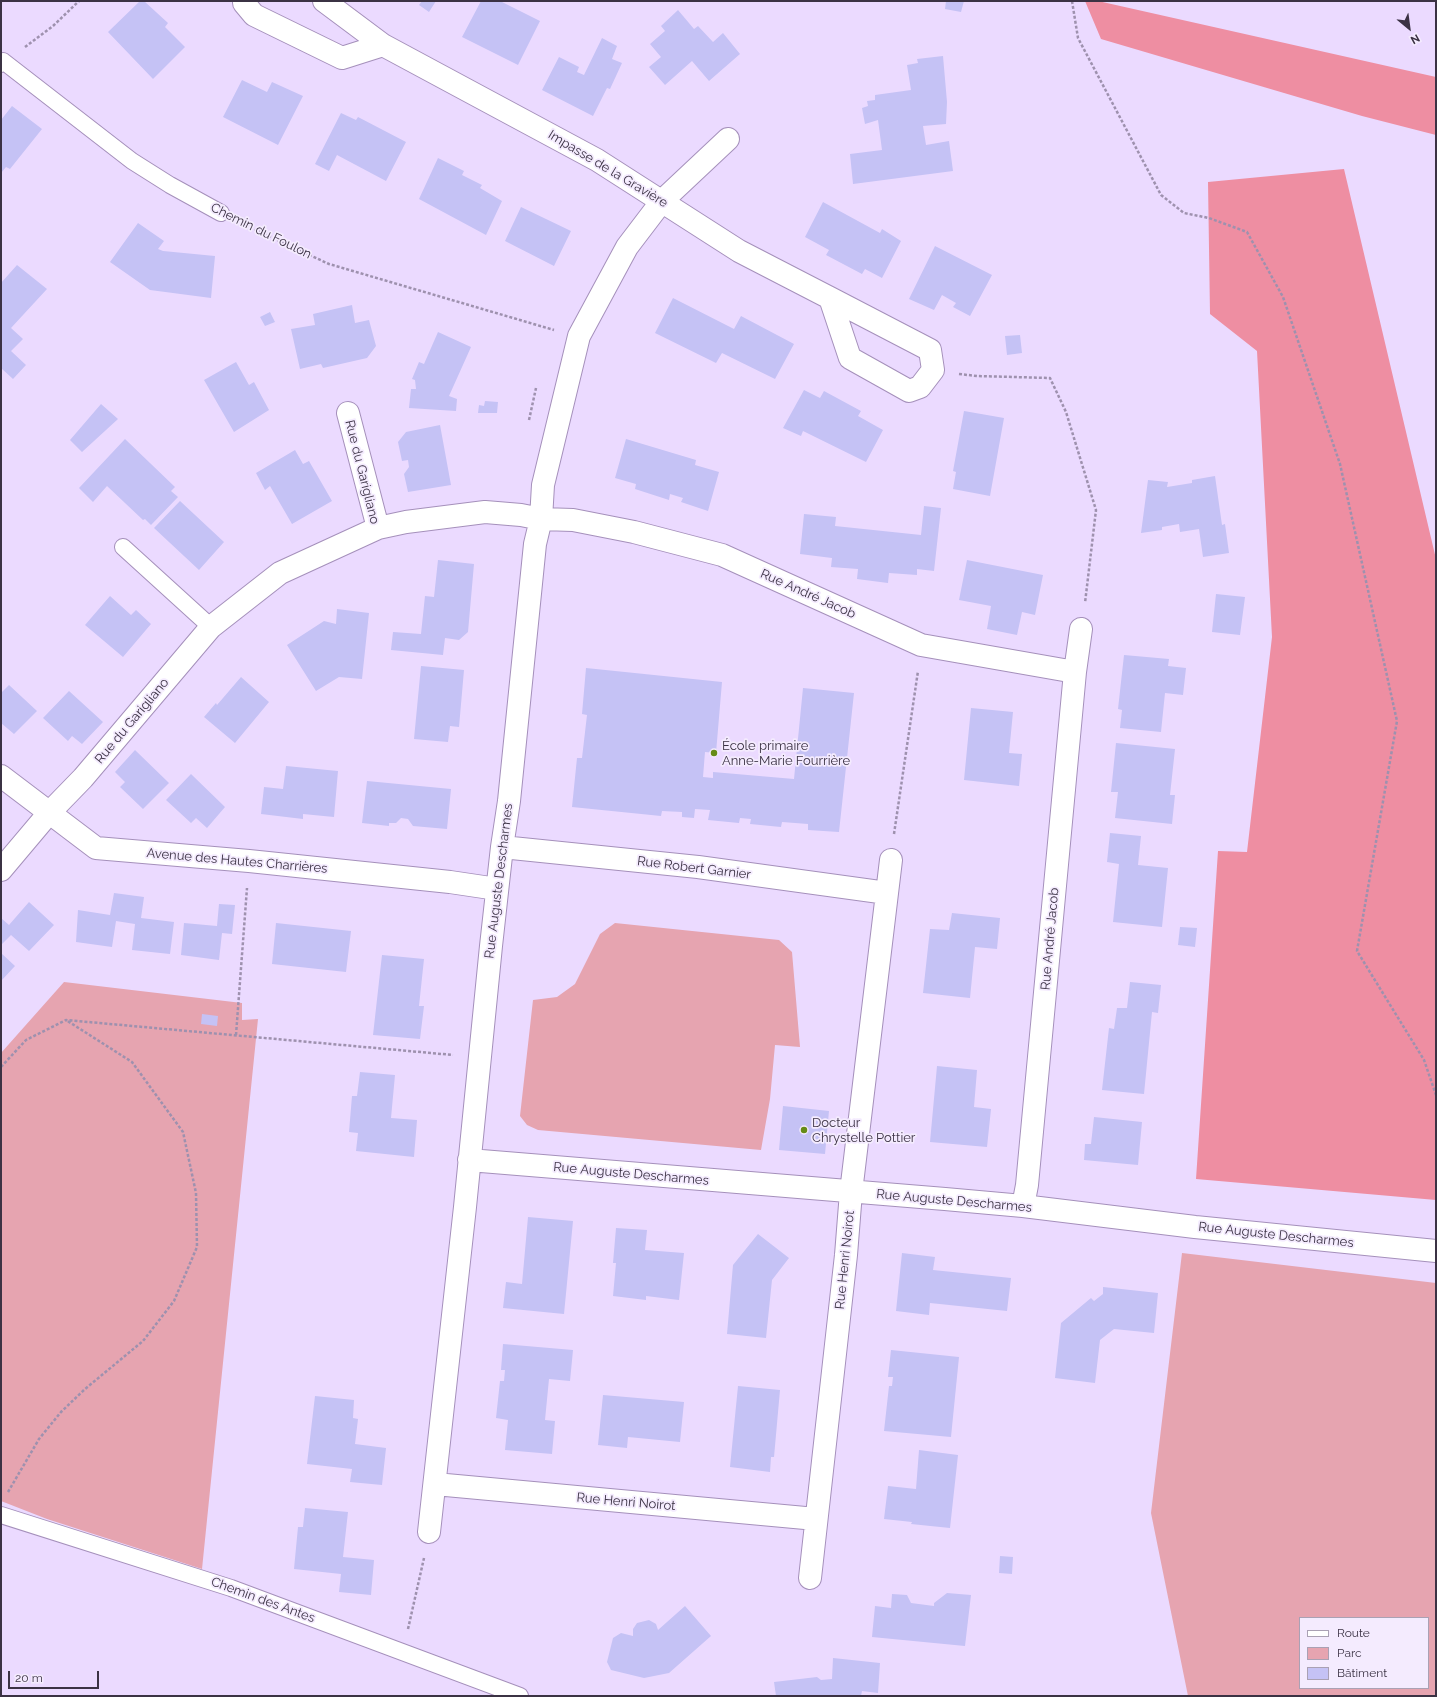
<!DOCTYPE html>
<meta charset="utf-8">
<style>
body{margin:0}
#map{position:relative;width:1437px;height:1697px;overflow:hidden;background:#ebdaff;font-family:Raleway,sans-serif}
canvas{display:block}
.frame{position:absolute;inset:0;border:2px solid #3b3244;pointer-events:none}
.legend{position:absolute;left:1299px;top:1617px;width:130px;height:72px;box-sizing:border-box;background:#f4ebfe;border:1px solid #aaa1b4;margin:0;padding:5px 7px;list-style:none;font-size:12px;color:#3b3244}
.legend li{display:flex;align-items:center;gap:8px;height:20px}
.legend b{width:20px;border:1px solid #aaa1b4}
.north{position:absolute;left:1389px;top:8px;width:40px;height:40px;-webkit-text-stroke:3px #f4ebfe;paint-order:stroke;rotate:151deg;font-size:11px;font-weight:700;line-height:16px;text-align:center;color:#3b3244}
.north::after{content:'';display:block;margin:auto;width:14px;height:18px;background:#3b3244;clip-path:polygon(50% 0,100% 100%,50% 72%,0 100%)}
.scale{position:absolute;left:8px;top:1671px;width:91px;height:18px;box-sizing:border-box;border:2px solid #3b3244;border-top:0;padding-left:5px;font-size:12px;line-height:14px;white-space:nowrap;color:#3b3244;-webkit-text-stroke:3px #f4ebfe;paint-order:stroke}
</style>
<div id="map">
<canvas width="1437" height="1697"></canvas>
<div class="frame"></div>
<ul class="legend">
<li><b style="height:5px;background:#fff"></b>Route</li>
<li><b style="height:11px;background:#e6a4b0"></b>Parc</li>
<li><b style="height:11px;background:#c5c2f5"></b>Bâtiment</li>
</ul>
<div class="north">N</div>
<div class="scale">20 m</div>
</div>
<script>
const c = document.querySelector('canvas').getContext('2d');
c.lineJoin = 'round';
function fill(path, color) { c.fillStyle = color; c.fill(path, 'evenodd'); }
function trace(path, color, width, dash) { c.strokeStyle = color; c.lineWidth = width; c.lineCap = dash ? 'butt' : 'round'; c.setLineDash(dash || []); c.stroke(path); }
function label(font, color, halo, rows, align = 'center') {
  c.font = font + ' Raleway,sans-serif'; c.lineWidth = 3.5; c.setLineDash([]); c.textBaseline = 'middle'; c.strokeStyle = halo; c.fillStyle = color; for (const [text, x, y, turn = 0] of rows) {
    c.save(); c.translate(x, y); c.rotate((+turn || 0) * Math.PI / 180); c.textAlign = isNaN(turn) ? turn : align; if (halo) c.strokeText(text, 0, 0); c.fillText(text, 0, 0); c.restore();
  }
}
fill(new Path2D(`
 M615,923L779,940L792,952L800,1047L775,1045L770,1099L761,1150L538,1130L527,1125L520,1116L533,1000L557,997L575,984L600,934Z
 M64,982L242,1003V1020L258,1019L202,1569L47,1519L1,1501V1053Z
 M1182,1253L1436,1283V1696H1188L1151,1513ZM1300,1618H1428V1688H1300Z`), '#e6a4b0');
fill(new Path2D(`
 M1085,1H1098L1436,77V135L1362,116L1101,39Z
 M1344,169L1436,559V1200L1196,1179L1218,851L1247,852L1272,637L1257,351L1210,314L1208,182Z`), '#ee8ea2');
fill(new Path2D(`
 M140,1H144L168,23L165,27L185,47L153,79L108,32Z
 M422,1H436L429,12L419,5Z
 M481,1H500L540,21L518,65L462,37Z
 M946,1H964L961,12L945,9Z
 M678,10L694,29L698,26L713,42L723,33L740,54L709,81L692,61L665,85L649,67L661,57L650,44L665,31L661,26Z
 M602,38L617,46L612,59L622,63L610,89L607,88L593,116L542,90L559,57L579,67L577,72L584,75Z
 M943,56L947,102L946,124L923,126L926,145L949,141L953,171L853,184L850,154L882,150L878,120L865,124L862,108L868,106L867,101L875,100V95L911,90L907,65L918,63L917,59Z
 M242,80L267,92L272,82L303,96L278,145L223,117Z
 M12,106L42,129L10,169L6,167L1,173V120Z
 M341,113L356,120L358,117L406,142L386,181L337,155L329,171L315,164Z
 M438,158L464,171L462,175L482,185L480,188L502,201L486,235L419,199Z
 M823,202L880,233L882,229L901,241L882,278L865,269L862,274L826,255L829,250L805,237Z
 M521,207L571,231L554,266L505,241Z
 M138,223L164,241L158,249L163,251L215,256L211,298L150,290L110,262Z
 M935,246L992,275L970,316L953,307L956,303L942,295L934,310L909,299Z
 M17,265L47,289L11,328L23,339L11,351L26,365L13,379L1,368V283Z
 M673,298L734,329L741,316L794,344L775,379L722,353L716,363L655,333Z
 M352,305L355,323L369,320L376,346L367,358L323,368L321,364L300,369L291,329L315,325L313,314Z
 M270,312L275,322L265,326L260,317Z
 M438,332L471,347L449,396L457,399L456,411L409,408L411,389H416L415,380L412,379L419,362L424,364Z
 M1020,335L1022,353L1007,355L1005,336Z
 M236,362L249,385L254,382L269,410L234,432L204,380Z
 M804,390L820,398L824,391L861,411L858,416L883,430L866,462L803,431L801,436L783,428Z
 M485,401L498,402L497,413H478L479,405L484,406Z
 M101,404L118,419L82,452L70,440Z
 M964,411L1004,418L990,496L953,489L956,472L953,471Z
 M440,425L451,485L408,492L404,474L409,467L408,460L402,461L398,442L406,432Z
 M125,439L175,487L171,491L178,497L151,525L145,519L143,520L107,486L93,502L79,488Z
 M626,439L696,460L695,465L719,472L708,511L681,502L683,498L670,494L669,500L635,489L636,484L615,478Z
 M295,450L303,464L309,461L332,501L292,524L270,486L265,490L256,473Z
 M1215,476L1222,525L1225,524L1229,553L1203,557L1199,529L1180,532L1179,524L1162,527V530L1141,533L1148,480L1168,482L1167,487L1192,483V480Z
 M180,501L224,542L199,570L154,528Z
 M924,506L941,508L934,571L917,569V575L889,573L888,583L857,579L858,569L831,567L832,558L800,554L804,514L836,517L835,526L921,535Z
 M438,560L474,564L468,632L459,640L445,638L443,655L391,650L393,632L421,634L425,596L434,597Z
 M967,560L1043,575L1035,615L1022,612L1017,635L987,629L991,606L959,600Z
 M1216,594L1245,597L1240,635L1212,632Z
 M110,596L131,615L136,610L151,624L123,657L85,625Z
 M337,609L369,613L362,679L339,677L316,691L287,645L324,621L336,624Z
 M1124,655L1169,659L1168,666L1186,668L1183,695L1165,693L1161,732L1120,728L1122,710L1118,709Z
 M421,666L464,670L459,727L450,726L448,742L414,739Z
 M586,668L722,682L716,753L705,752L703,777L713,778V772L794,779L803,688L854,693L839,832L808,830V824L782,822L781,827L750,824L751,819L740,818L739,823L708,820L710,810L695,809L694,818L682,817V812L662,811L661,816L572,807L577,758H582L587,715L582,714Z
 M241,677L269,702L235,743L204,717L216,703L217,705Z
 M9,685L37,711L14,734L1,723V693Z
 M69,691L103,722L82,744L72,736L68,741L43,718Z
 M971,708L1013,712L1009,753L1022,754L1019,786L964,780Z
 M1116,743L1175,749L1170,795H1175L1172,824L1115,818L1118,792H1111Z
 M135,750L169,783L143,809L120,787L125,782L115,772Z
 M286,766L338,771L334,817L303,814V819L261,814L264,787L283,789Z
 M191,774L225,807L207,828L196,818L191,823L166,800Z
 M367,781L451,789L447,829L413,826L408,819L401,818L396,823H389V826L362,823Z
 M1110,833L1141,836L1138,865L1168,868L1162,927L1113,922L1119,864L1107,862Z
 M114,893L144,897L141,918L174,922L170,954L132,950L135,924L116,921L112,947L76,942L78,910L110,915Z
 M29,902L54,925L29,951L11,935L1,945V918L9,925Z
 M219,904L235,905L232,934L222,933L219,960L181,955L184,923L217,926Z
 M952,913L1000,918L997,949L975,947L970,998L923,993L930,929L949,930Z
 M276,923L351,931L346,972L272,964Z
 M1180,927L1197,928L1195,947L1178,945Z
 M1,953L15,966L1,981Z
 M382,955L424,959L419,1006H424L420,1039L373,1035Z
 M1130,982L1161,985L1158,1013L1152,1012L1144,1094L1102,1090L1109,1028L1114,1029L1117,1008H1127Z
 M202,1014L218,1016L217,1026L201,1024Z
 M937,1066L977,1070L974,1107L991,1109L987,1147L930,1142Z
 M360,1072L395,1075L391,1118L417,1120L414,1157L356,1151L358,1133L349,1132L352,1096H357Z
 M783,1106L829,1111L825,1154L779,1150Z
 M1094,1117L1142,1122L1138,1165L1084,1160L1085,1144H1091Z
 M528,1217L573,1221L564,1314L503,1308L506,1282L522,1284Z
 M616,1228L647,1230L645,1250L684,1253L679,1300L646,1296V1300L613,1296L616,1263H613Z
 M758,1234L789,1258L772,1280L766,1338L727,1334L733,1265Z
 M902,1253L935,1257L933,1270L1011,1278L1007,1311L930,1303L929,1315L896,1311Z
 M1103,1287L1158,1293L1154,1333L1114,1329L1100,1340L1095,1383L1055,1378L1061,1323L1091,1298L1094,1301L1103,1294Z
 M503,1344L573,1350L570,1381L549,1379L545,1420L555,1421L552,1454L505,1450L508,1420L496,1418L500,1381H504L505,1370H501Z
 M891,1350L959,1357L951,1437L884,1431L889,1386H892L893,1377H888Z
 M738,1386L780,1390L774,1457H771L770,1472L730,1467Z
 M603,1395L684,1402L680,1442L628,1437L627,1448L598,1445Z
 M315,1396L354,1400L353,1418L358,1419L355,1444L386,1448L382,1485L350,1482L352,1469L307,1464Z
 M919,1450L958,1455L950,1528L911,1524L912,1522L884,1519L888,1486L916,1489Z
 M305,1508L348,1512L343,1557L374,1560L371,1595L339,1592L341,1574L294,1569L298,1527H303Z
 M1000,1556L1013,1557L1012,1574L999,1573Z
 M947,1593L971,1595L965,1646L872,1637L875,1606L891,1608L892,1594L907,1595L911,1603L934,1606V1603Z
 M685,1606L711,1636L669,1673L644,1678L611,1670L607,1662L613,1638L621,1633L633,1636V1629L637,1623L649,1620L656,1624L658,1630Z
 M833,1658L880,1663L878,1693L862,1691L861,1696H776L774,1682L817,1677L821,1680L832,1679Z`), '#c5c2f5');
const lane = new Path2D(`
 M1,64L3,61L132,161L170,185L221,213
 M123,547L211,627
 M1,1515L231,1588L520,1696`);
const street = new Path2D(`
 M244,1V3L254,15L342,58L383,45
 M324,1L383,45L597,160L739,251L830,298
 M830,298L930,350L933,370L920,387L909,391L850,358Z
 M378,528L406,522L485,512L521,515L541,519L543,485L579,336L627,247L662,201L728,139
 M1,776L96,848L249,861L450,882L497,889
 M502,847L698,867L887,893
 M1,870L49,813L83,778L211,627L280,573L378,528L348,413
 M469,1160L945,1199L1023,1206L1195,1227L1436,1251
 M1023,1206L1027,1185L1075,672L1081,629
 M435,1484L816,1519
 M429,1532L465,1207L491,946L502,847L509,801L535,544L541,519L573,520L634,532L722,555L921,645L1075,672
 M810,1578L846,1255L851,1192L891,860`);
trace(lane, '#a590bb', 18);
trace(street, '#a590bb', 24);
trace(new Path2D(`
 M1072,1L1078,38L1161,195L1184,213L1209,218L1247,232L1283,297L1340,464L1397,721L1357,951L1424,1060L1436,1095
 M25,47L53,26L79,1
 M241,223L329,264L554,330
 M959,374L977,376L1050,378L1066,412L1096,510L1085,603
 M529,420L536,388
 M894,834L918,671
 M236,1035L247,888
 M1,1067L26,1040L66,1020L453,1055
 M8,1492L39,1439L61,1412L85,1389L143,1341L174,1301L197,1247L196,1193L183,1132L132,1062L66,1020
 M408,1629L424,1558`), '#9e91ae', 2.5, [3, 2]);
trace(lane, '#fff', 16);
trace(street, '#fff', 22);
for (const [x, y, r, color] of [
 [714,753,4,"#658b15"],
 [804,1130,4,"#658b15"]
]) { const dot = new Path2D(); dot.arc(x, y, r, 0, 2 * Math.PI); c.fillStyle = color; c.fill(dot); trace(dot, '#f4ebfe', 1.5); }
label('13px', '#3b3244', '#f4ebfe', [
 ["Impasse de la Gravière",608,169,31],
 ["Chemin du Foulon",261,231,26],
 ["Rue du Garigliano",362,472,76],
 ["Rue André Jacob",808,594,24],
 ["Rue du Garigliano",132,721,-50],
 ["Avenue des Hautes Charrières",237,861,5],
 ["Rue Robert Garnier",694,868,7],
 ["Rue Auguste Descharmes",499,881,-83],
 ["Rue André Jacob",1050,939,-85],
 ["Rue Auguste Descharmes",631,1174,5],
 ["Rue Auguste Descharmes",954,1201,5],
 ["Rue Auguste Descharmes",1276,1235,6],
 ["Rue Henri Noirot",845,1260,-84],
 ["Rue Henri Noirot",626,1502,5],
 ["Chemin des Antes",263,1600,20]
]);
label('13px', '#3b3244', '#f4ebfe', [
 ["École primaire",722,746],
 ["Anne-Marie Fourrière",722,761],
 ["Docteur",812,1123],
 ["Chrystelle Pottier",812,1138]
], 'left');
</script>
